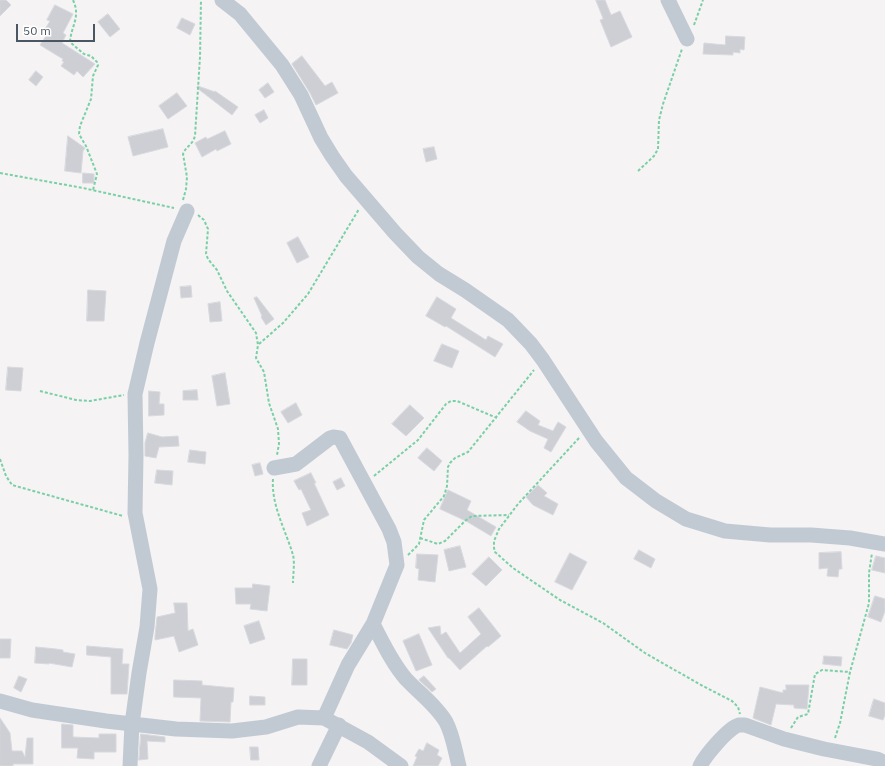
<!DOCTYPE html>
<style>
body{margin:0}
#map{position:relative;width:885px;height:766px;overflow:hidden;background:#f5f3f3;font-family:"IBM Plex Sans",sans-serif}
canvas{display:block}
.scale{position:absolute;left:16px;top:24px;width:79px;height:18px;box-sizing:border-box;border:2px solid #4a5661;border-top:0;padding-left:5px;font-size:12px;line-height:14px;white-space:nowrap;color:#4a5661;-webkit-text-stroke:3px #fff;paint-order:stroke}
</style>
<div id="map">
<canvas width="885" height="766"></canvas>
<div class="scale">50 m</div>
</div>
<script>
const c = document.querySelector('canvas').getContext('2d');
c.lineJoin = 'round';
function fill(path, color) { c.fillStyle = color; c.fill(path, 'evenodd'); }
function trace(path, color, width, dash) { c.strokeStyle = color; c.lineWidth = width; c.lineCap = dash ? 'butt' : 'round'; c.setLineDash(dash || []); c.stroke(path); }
const building = new Path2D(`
 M0,0H6L11,5L0,16Z
 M596,0H605L611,15L620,11L632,37L611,47L600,20L603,19Z
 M55,5L73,14L63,33L66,35L62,43L95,64L83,77L77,71L74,75L61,66L64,62L62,61L63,59L40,45L46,36L42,34L50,21L47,20Z
 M108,14L120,29L110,37L98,22Z
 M182,18L195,24L190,35L177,28Z
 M726,36L745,37L744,50L740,49V53L733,52V55L703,54L704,43L725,45Z
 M302,56L325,86L332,82L338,93L316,105L310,93L292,64Z
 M36,71L43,77L36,86L29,80Z
 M268,83L274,92L265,98L259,90Z
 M198,86L215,92V91L238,107L232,115L197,88Z
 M177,93L187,106L168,119L159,106Z
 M264,110L268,118L260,123L255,115Z
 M163,129L168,147L133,156L128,137Z
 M225,131L231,144L217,151L216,149L202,157L195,143L206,137L207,139Z
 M68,136L85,148L83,151L81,173L65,171Z
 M434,147L437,159L426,162L423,149Z
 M83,173L94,174V183H83Z
 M298,237L309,257L297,263L287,243Z
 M191,286L192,297L181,298L180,287Z
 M88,290L106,291L104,321H87Z
 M257,297L274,319L266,325L261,317L262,316L254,298Z
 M437,297L456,309L451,318L486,340L488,336L503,344L495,357L446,326L445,327L426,316Z
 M220,302L222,321L210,322L208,304Z
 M442,344L459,351L452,368L434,361Z
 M8,367L23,368L21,391L6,390Z
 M225,373L230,404L217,406L212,376Z
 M197,390L198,400H183V391Z
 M149,391L160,392L159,404H164V415L149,416Z
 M296,403L302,415L288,423L281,412Z
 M410,405L424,418L406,436L392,424Z
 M526,411L540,421L538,425L553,431L558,422L566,427L551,452L544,448L548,439L530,431L517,422Z
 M148,433L162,437L178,436L179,446L159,447L156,458L145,456V443Z
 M427,448L442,461L434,471L418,458Z
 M190,450L206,452L205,464L188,462Z
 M260,463L263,474L255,476L252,465Z
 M157,470L173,471L172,485L155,483Z
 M311,473L316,483H314L329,515L307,526L302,513L311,510L301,489L299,490L294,481Z
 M341,478L345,486L337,490L333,482Z
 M538,485L547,493L544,496L558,504L553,515L533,505L526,497Z
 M448,490L471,501L467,510L496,527L491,536L466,521L440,509Z
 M460,546L466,567L449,571L444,550Z
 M639,550L655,559L651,568L634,559Z
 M841,552L842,569H839L838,577L827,576L828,568L819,569V553Z
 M570,553L587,562L572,590L555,582Z
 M417,554L438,555L435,582L418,580L419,569L416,568Z
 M876,556L885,558V573L872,570Z
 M489,557L502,570L486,586L472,574Z
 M253,584L270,586L267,611L250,609L251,604H236L235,588H252Z
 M875,596L885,599V611L881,622L868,617Z
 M174,603H187L188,631L193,629L198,645L179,652L174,636L155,640V636L157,617L175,613Z
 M479,608L501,636L488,647L487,646L460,670L449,658H448L428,628L440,626L441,635L446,632L460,653L481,634L468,617Z
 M259,621L265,639L250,644L244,626Z
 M334,630L353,635L351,643L347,649L330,645Z
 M419,634L432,665L416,671L403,641Z
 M0,639H11L10,658H0Z
 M87,646L123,649L122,664H129L127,694H111V657L87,655Z
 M36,647L56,649L63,650V652L75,654L72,667L49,663V664L35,663Z
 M824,656L842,657L841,666L823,664Z
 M293,659H307V685H292Z
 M19,676L27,679L21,692L14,688Z
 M424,676L436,689L432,692L419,680Z
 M174,680L202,681V685L234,688L233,702H231L230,722L200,721L201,698L174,697Z
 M786,685H809L807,709L794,708V705L776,704L771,725L753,718L760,687L783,693V690H786Z
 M250,696L265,697V705H250Z
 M874,699L885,703V715L883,720L869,716Z
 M0,718L10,733L12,751H22L25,757L27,738H33V764H13V766H0Z
 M62,724L73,725V737L99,738V734H116V752H94V759L77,758L78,748H62Z
 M141,734L165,737V742L147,741L148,759L139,760Z
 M427,743L439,750L437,755L442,758L438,766H413L417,757L415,756L419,749L423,751Z
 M250,747H258L259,760H251Z`);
fill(building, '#cdcfd5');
trace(building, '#d7d9de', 1);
trace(new Path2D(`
 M73,0C81,17 71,26 70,42L84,54L91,56L97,62L98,65L93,76L91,99L80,126L79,134L86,146L97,174L93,190
 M694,25L703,0
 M638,171L654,156L658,149L659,120L663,104L682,49
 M0,173L83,188L174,208
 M183,200L186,189L187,177L183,154C186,146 192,146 195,136L200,57L201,0
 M198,215L204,220L208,229L206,254L208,259L217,270L227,291L256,333L258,345L256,358L264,372L269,403L278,429L279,444L277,455
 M259,344L283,323L308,294L359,209
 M40,391L76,400L90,401L124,395
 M579,438L518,504L499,529L494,541V548L495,552L513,568L560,600L603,623L645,653L701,685L732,701L738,707L740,714
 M0,459L6,476L12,485L123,516
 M374,476L418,440L446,404L451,401H457L497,418
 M273,479C271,505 286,531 293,555C295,563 293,574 293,583
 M420,538L438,544L445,541L465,521L472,516L509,515
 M408,555L419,544L424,520L444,496L447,486L448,467L450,463L455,458L468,452L534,370
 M791,728L798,717L808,714L815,674L822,670L850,672
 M835,738L840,723L850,672L869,603V573L872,553`), '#7ad0a6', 2, [3, 2]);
trace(new Path2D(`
 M222,0L240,14L282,65L301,95L321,138L332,156L346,176L395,233L418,257L439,274L465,290L508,320L531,344L543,360L596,441L626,478L656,501L686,519L725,531L770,535H811L850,538L885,544
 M668,0L687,39
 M274,468L296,464L330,438L333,437L340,438L389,529L394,542L397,565L373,624L348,665L324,718
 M373,624C383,643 392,663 406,679C419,693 436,705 446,722C453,735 455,751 459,766
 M0,701L32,710L106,721L176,729L232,731L266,727L298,717L324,718L368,742L401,766
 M130,766L132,724L139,673L147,627L150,589L135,513L136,455L135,394L147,343L174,241L187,211
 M319,766L339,725
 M700,766C705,756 728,728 739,725C740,725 743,725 745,725L784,739L824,749L877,759L885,763`), '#c1cad2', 15);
</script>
